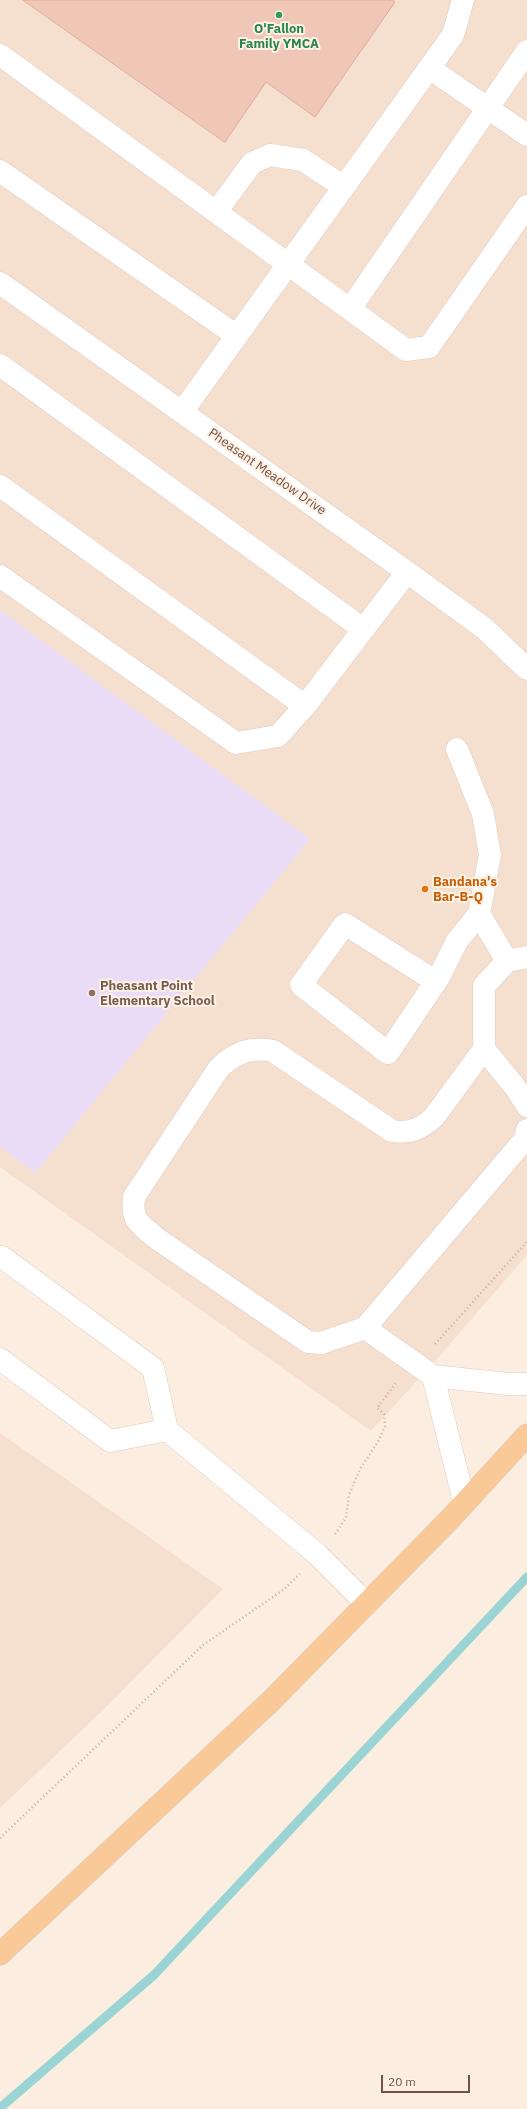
<!DOCTYPE html>
<style>
body{margin:0}
#map{position:relative;width:527px;height:2109px;overflow:hidden;background:#fbeddf;font-family:"IBM Plex Sans",sans-serif}
canvas{display:block}
.scale{position:absolute;left:381px;top:2075px;width:89px;height:18px;box-sizing:border-box;border:2px solid #715148;border-top:0;padding-left:5px;font-size:12px;line-height:14px;white-space:nowrap;color:#715148;-webkit-text-stroke:3px #fff1e4;paint-order:stroke}
</style>
<div id="map">
<canvas width="527" height="2109"></canvas>
<div class="scale">20 m</div>
</div>
<script>
const c = document.querySelector('canvas').getContext('2d');
c.lineJoin = 'round';
function fill(path, color) { c.fillStyle = color; c.fill(path, 'evenodd'); }
function trace(path, color, width, dash) { c.strokeStyle = color; c.lineWidth = width; c.lineCap = dash ? 'butt' : 'round'; c.setLineDash(dash || []); c.stroke(path); }
function label(font, color, halo, rows, align = 'center') {
  c.font = font + ' "IBM Plex Sans",sans-serif'; c.lineWidth = 4; c.setLineDash([]); c.textBaseline = 'middle'; c.strokeStyle = halo; c.fillStyle = color; for (const [text, x, y, turn = 0] of rows) {
    c.save(); c.translate(x, y); c.rotate((+turn || 0) * Math.PI / 180); c.textAlign = isNaN(turn) ? turn : align; if (halo) c.strokeText(text, 0, 0); c.fillText(text, 0, 0); c.restore();
  }
}
fill(new Path2D(`
 M0,0H527V1255L436,1360L371,1431L0,1167Z
 M0,1433L223,1589L102,1711L0,1808Z`), '#f5e0d0');
fill(new Path2D(`
 M0,610L310,839L35,1173L0,1147Z`), '#eadcf7');
trace(new Path2D(`
 M0,2108L154,1975L527,1577`), '#9bd4d5', 9);
const building = new Path2D(`
 M23,0H392L395,2L315,117L266,82L225,142Z`);
fill(building, '#f0c6b7');
trace(building, '#e2ab98', 1);
const minor = new Path2D(`
 M0,55L406,350L429,347L527,206
 M429,68L527,135
 M0,171L237,336
 M216,212L252,163L270,155L303,160L344,187
 M0,283L407,572L484,628L527,669
 M350,309L527,51
 M0,365L363,629
 M182,412L453,35L463,0
 M0,486L305,706
 M0,576L236,743L278,736L305,706L407,572
 M457,749L483,814L490,855L479,914
 M507,961L527,957
 M435,981L345,924L301,985L388,1053L439,977L457,941L479,914L507,961L484,986V1049L434,1117C421,1129 409,1134 392,1131L273,1051C251,1046 235,1053 219,1068L134,1197C131,1221 139,1223 156,1238L308,1342L321,1343L365,1328L525,1139L527,1130
 M484,1049L515,1087L527,1106
 M0,1257H2L153,1368L167,1430L317,1554L367,1604
 M365,1328L433,1376L508,1384H527
 M0,1359L110,1441L167,1430
 M433,1376L464,1501`);
const major = new Path2D(`
 M0,1954L271,1701L450,1519L527,1435`);
trace(minor, '#e1cabe', 23);
trace(major, '#d7cecc', 23);
trace(new Path2D(`
 M435,1344L527,1242
 M335,1534L346,1518L349,1495L360,1469L379,1440L385,1426L384,1414L377,1408L396,1383
 M0,1838L203,1645L283,1590L300,1574`), '#d4aa9b', 2.5, [1, 3]);
trace(minor, '#fff', 22);
trace(major, '#fac998', 22);
for (const [x, y, r, color] of [
 [279,15,4,"#2e9e5b"],
 [425,889,4,"#e8710a"],
 [92,993,4,"#8d6e63"]
]) { const dot = new Path2D(); dot.arc(x, y, r, 0, 2 * Math.PI); c.fillStyle = color; c.fill(dot); trace(dot, '#fff1e4', 1.5); }
label('bold 13px', '#27864d', '#fff1e4', [
 ["O'Fallon",279,29],
 ["Family YMCA",279,44]
]);
label('13px', '#715148', '#fff1e4', [
 ["Pheasant Meadow Drive",267,472,35]
]);
label('bold 13px', '#c56008', '#fff1e4', [
 ["Bandana's",433,882],
 ["Bar-B-Q",433,897]
], 'left');
label('bold 13px', '#785e54', '#fff1e4', [
 ["Pheasant Point",100,986],
 ["Elementary School",100,1001]
], 'left');
</script>
